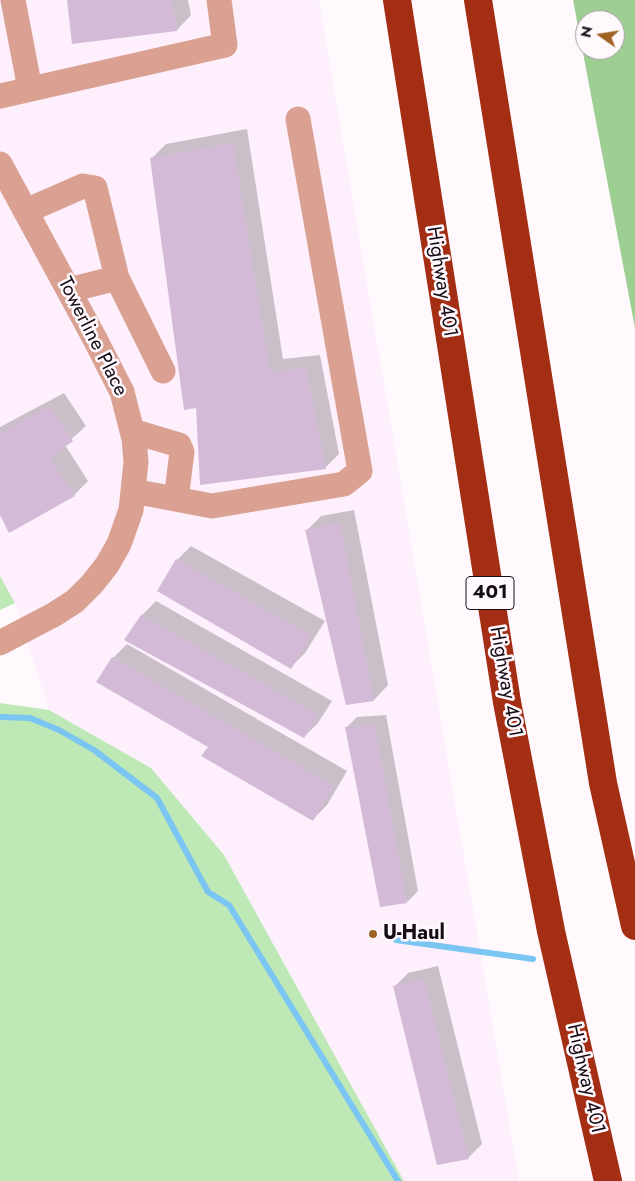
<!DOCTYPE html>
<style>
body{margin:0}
#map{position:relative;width:635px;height:1181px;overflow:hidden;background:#fff9fe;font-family:Jost,sans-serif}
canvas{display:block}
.north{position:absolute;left:575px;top:10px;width:50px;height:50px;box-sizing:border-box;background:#fff9fe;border:1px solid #a19aa0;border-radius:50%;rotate:283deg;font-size:14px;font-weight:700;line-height:20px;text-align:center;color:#150b14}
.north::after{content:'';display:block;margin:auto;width:18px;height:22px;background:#9e6224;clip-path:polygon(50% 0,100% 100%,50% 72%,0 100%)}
</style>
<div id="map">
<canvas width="635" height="1181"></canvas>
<div class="north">N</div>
</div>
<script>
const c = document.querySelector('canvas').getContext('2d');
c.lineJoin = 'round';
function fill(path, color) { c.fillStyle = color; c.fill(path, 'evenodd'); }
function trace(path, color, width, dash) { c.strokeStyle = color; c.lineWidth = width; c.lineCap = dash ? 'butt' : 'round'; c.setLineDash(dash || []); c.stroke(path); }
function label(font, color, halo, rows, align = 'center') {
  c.font = font + ' Jost,sans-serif'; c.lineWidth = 5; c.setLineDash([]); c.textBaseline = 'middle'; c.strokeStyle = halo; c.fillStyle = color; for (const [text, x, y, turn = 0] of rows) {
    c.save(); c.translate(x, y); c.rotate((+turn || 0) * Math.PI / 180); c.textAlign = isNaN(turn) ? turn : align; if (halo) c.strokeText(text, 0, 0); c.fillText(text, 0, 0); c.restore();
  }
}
fill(new Path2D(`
 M0,0H319L519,1181H404L224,855L151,768L49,710L15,603L0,576Z`), '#fdeffb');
fill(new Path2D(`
 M0,576L15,603L0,610Z
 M0,703L49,710L151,768L224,855L404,1181H0Z`), '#bee8b6');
fill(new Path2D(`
 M573,0H635V328ZM585,20H615V50H585Z`), '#9dcf92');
fill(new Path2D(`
 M68,0H188L191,15L177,30L73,42Z
 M247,129L283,359L320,355L339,454L325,468L197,406L152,158L166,144Z
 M64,393L86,426L65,445L88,481L74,495L0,512V427Z
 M354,510L388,685L374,700L307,530L321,516Z
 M191,546L325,621L305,653L291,667L177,560Z
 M156,601L332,701L318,723L304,737L126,640L142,615Z
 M127,644L347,771L327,805L313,819L210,747L113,658Z
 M386,715L418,891L407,902L346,728L357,717Z
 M438,966L482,1144L468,1158L394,987L408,973Z`), '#0003');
trace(new Path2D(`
 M0,717L30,718L59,730L94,750L157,798L208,892L229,905L398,1181
 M396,940L533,959`), '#7bc5f3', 6);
fill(new Path2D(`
 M67,0H172L177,31L72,44Z
 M233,143L270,372L306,368L326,469L200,485L196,408L184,410L150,158Z
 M50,406L73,441L50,458L75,496L9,533L0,515V433Z
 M340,523L374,701L346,705L305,530Z
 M176,559L312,636L291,669L157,591Z
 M141,615L319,715L304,738L124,640Z
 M112,657L334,786L313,821L201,756L208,747L96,682Z
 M375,726L407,903L380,907L345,727Z
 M424,979L469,1159L437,1165L393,986Z`), '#d3bbd8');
trace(new Path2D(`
 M13,0L30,89
 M0,96L225,45L219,0
 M0,164L95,339L122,392L134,439L136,462L131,510L119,544L107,565L92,584L75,601L55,614L0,643
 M26,211L83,186L95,188L117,278L69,290
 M117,278L163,371
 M132,431L179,445L182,452L176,499
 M133,491L212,506L344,484L360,471L298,119`), '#daa193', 25);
trace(new Path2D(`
 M397,0L507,702L551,931L608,1181
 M478,0L603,783L635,926`), '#a42e13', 28);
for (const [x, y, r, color] of [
 [373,934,5,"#9e6224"]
]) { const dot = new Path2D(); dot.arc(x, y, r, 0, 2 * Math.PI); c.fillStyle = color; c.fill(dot); trace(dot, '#fff9fe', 2); }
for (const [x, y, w] of [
 [490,593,48]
]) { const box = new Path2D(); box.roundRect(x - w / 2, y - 16.5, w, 33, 4); c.fillStyle = '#fff9fe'; c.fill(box); trace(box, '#150b14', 1); }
label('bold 19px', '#150b14', null, [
 ["401",490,593]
]);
label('20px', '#150b14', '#fff9fe', [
 ["Highway 401",441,282,81],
 ["Towerline Place",92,337,63],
 ["Highway 401",505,682,80],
 ["Highway 401",585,1079,77]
]);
label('bold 20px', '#150b14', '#fff9fe', [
 ["U-Haul",383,934]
], 'left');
</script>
